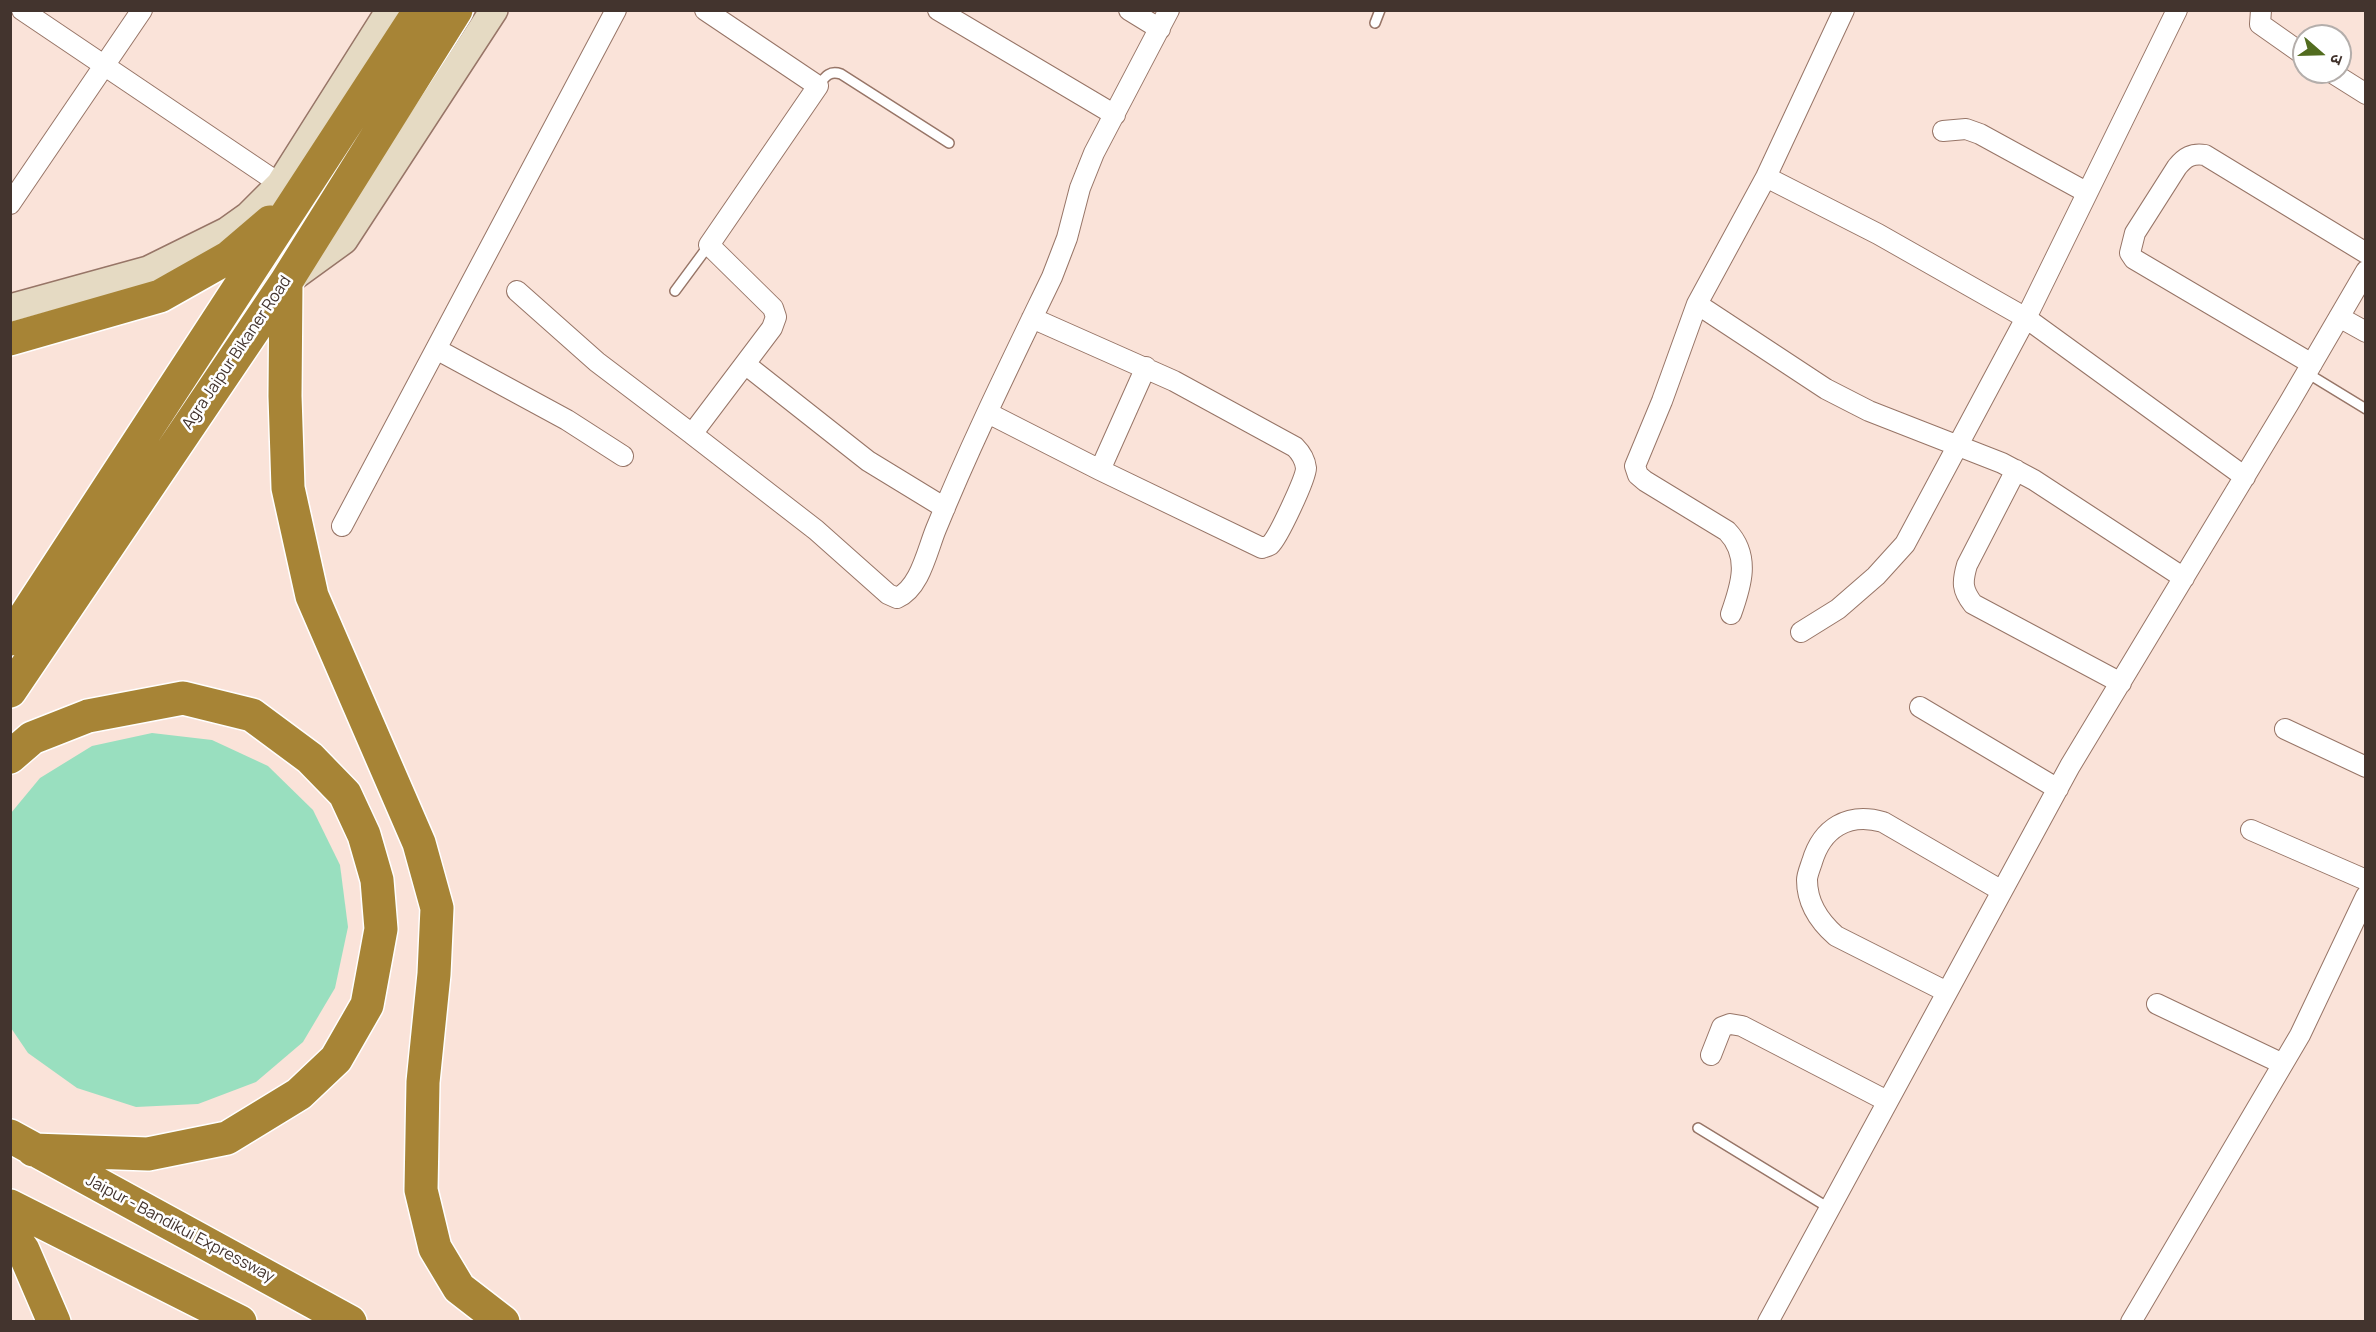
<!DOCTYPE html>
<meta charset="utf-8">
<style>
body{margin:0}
#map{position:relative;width:2376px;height:1332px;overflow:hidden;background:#fae3d9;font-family:Manrope,"Noto Sans Devanagari",sans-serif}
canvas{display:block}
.frame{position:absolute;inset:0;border:12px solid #43342e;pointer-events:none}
.north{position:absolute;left:2292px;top:24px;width:60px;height:60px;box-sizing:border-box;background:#fff;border:2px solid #b4aeab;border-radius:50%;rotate:110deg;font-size:16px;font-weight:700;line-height:24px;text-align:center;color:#43342e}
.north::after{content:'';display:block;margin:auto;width:21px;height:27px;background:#526c1f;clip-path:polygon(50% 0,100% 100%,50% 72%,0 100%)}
</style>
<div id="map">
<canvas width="2376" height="1332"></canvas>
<div class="frame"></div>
<div class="north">उ</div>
</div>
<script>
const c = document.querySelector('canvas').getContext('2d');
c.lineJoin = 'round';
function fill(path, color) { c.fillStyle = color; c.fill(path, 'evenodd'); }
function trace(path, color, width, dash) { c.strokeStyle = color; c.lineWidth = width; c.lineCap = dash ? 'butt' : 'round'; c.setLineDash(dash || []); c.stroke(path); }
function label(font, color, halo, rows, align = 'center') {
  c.font = font + ' Manrope,sans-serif'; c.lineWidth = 5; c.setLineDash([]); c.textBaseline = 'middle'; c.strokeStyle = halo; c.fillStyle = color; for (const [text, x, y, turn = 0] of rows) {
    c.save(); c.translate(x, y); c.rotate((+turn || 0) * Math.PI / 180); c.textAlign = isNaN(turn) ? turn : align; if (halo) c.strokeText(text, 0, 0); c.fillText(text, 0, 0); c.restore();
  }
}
fill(new Path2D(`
 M152,733L212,740L268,766L313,810L340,865L348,927L335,988L303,1042L256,1082L198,1104L136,1107L77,1088L28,1053L11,1028V813L40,778L92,746Z`), '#99dfbf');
const lane = new Path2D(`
 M1375,23L1380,10
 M818,86C825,77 829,70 841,74L949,143
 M675,291L709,245
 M2307,373L2366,409
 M1698,1128L1829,1208`);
const street = new Path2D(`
 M22,10L280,184
 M705,10L818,86L709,245L773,308L776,317L772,328L692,434L816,530L888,594L897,598C920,588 927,551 936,529C971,443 1012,360 1052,277L1067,238L1080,188L1094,153L1169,10
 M938,10L1115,115
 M1129,10L1160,29
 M2261,10L2260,24L2304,55
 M2331,72L2366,94
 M1943,131L1966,129L1980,134L2086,192
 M1766,177L1878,234L2026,318L2245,477
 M10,204L142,10
 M517,291L597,362L692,434
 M1697,304L1826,389L1869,411L2002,463L2034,480L2184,578
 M2339,317L2366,332
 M436,349L567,420L623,456
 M745,364L868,461L945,508
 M2312,364L2134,259L2130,253L2135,233L2177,167C2185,157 2192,153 2205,155L2366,253
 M988,413L1100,470L1262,548C1264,547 1269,546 1270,545C1278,538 1306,478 1306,468C1305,459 1301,453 1295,447L1174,381L1032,318
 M1100,470L1146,367
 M2016,470L1967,565C1962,582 1962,590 1973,604L2121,683
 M342,526L616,10
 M1731,614C1741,586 1751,556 1727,531L1645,481L1638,475L1635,466L1662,401L1697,304L1766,177L1844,10
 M1801,632L1838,609L1876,576L1905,544L2026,318L2177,10
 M1920,707L2058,789
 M2285,729L2366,767
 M2251,830L2366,880
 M1947,992L1836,936C1820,922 1807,903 1807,880C1807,875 1810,868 1812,862C1822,828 1848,812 1883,822L2002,891
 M2157,1004L2283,1064
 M1711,1055L1722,1027L1730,1024L1742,1026L1887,1101
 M1768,1322L2070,766L2289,403L2366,271
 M2131,1322L2300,1035L2366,896`);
const secondary = new Path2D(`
 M293,277L344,240L494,10
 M10,308L148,270L227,231L248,216L280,184L390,10`);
const highway = new Path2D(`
 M286,282L285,396L288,488L312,596L419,843L437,908L434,974L423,1082L421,1190L435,1248L459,1288L503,1322
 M10,339L160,296L229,257L270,222
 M10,639L420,10
 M10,691L286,282L456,10
 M10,757L32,738L88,716L183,698L252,715L310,758L345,794L364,835L377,880L381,929L367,1005L336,1059L299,1094L227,1138L148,1154L33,1150
 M10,1136L350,1322
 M10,1206L240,1322
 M10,1231L23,1250L54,1322`);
trace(lane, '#977567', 12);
trace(street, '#977567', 22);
trace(secondary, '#977567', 30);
trace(highway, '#fff', 36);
trace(lane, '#fff', 9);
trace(street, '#fff', 20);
trace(secondary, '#e5dac3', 27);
trace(highway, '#a78436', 33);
label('16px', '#43342e', '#fff', [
 ["Agra Jaipur Bikaner Road",237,353,-56],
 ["Jaipur - Bandikui Expressway",180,1229,28]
]);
</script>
